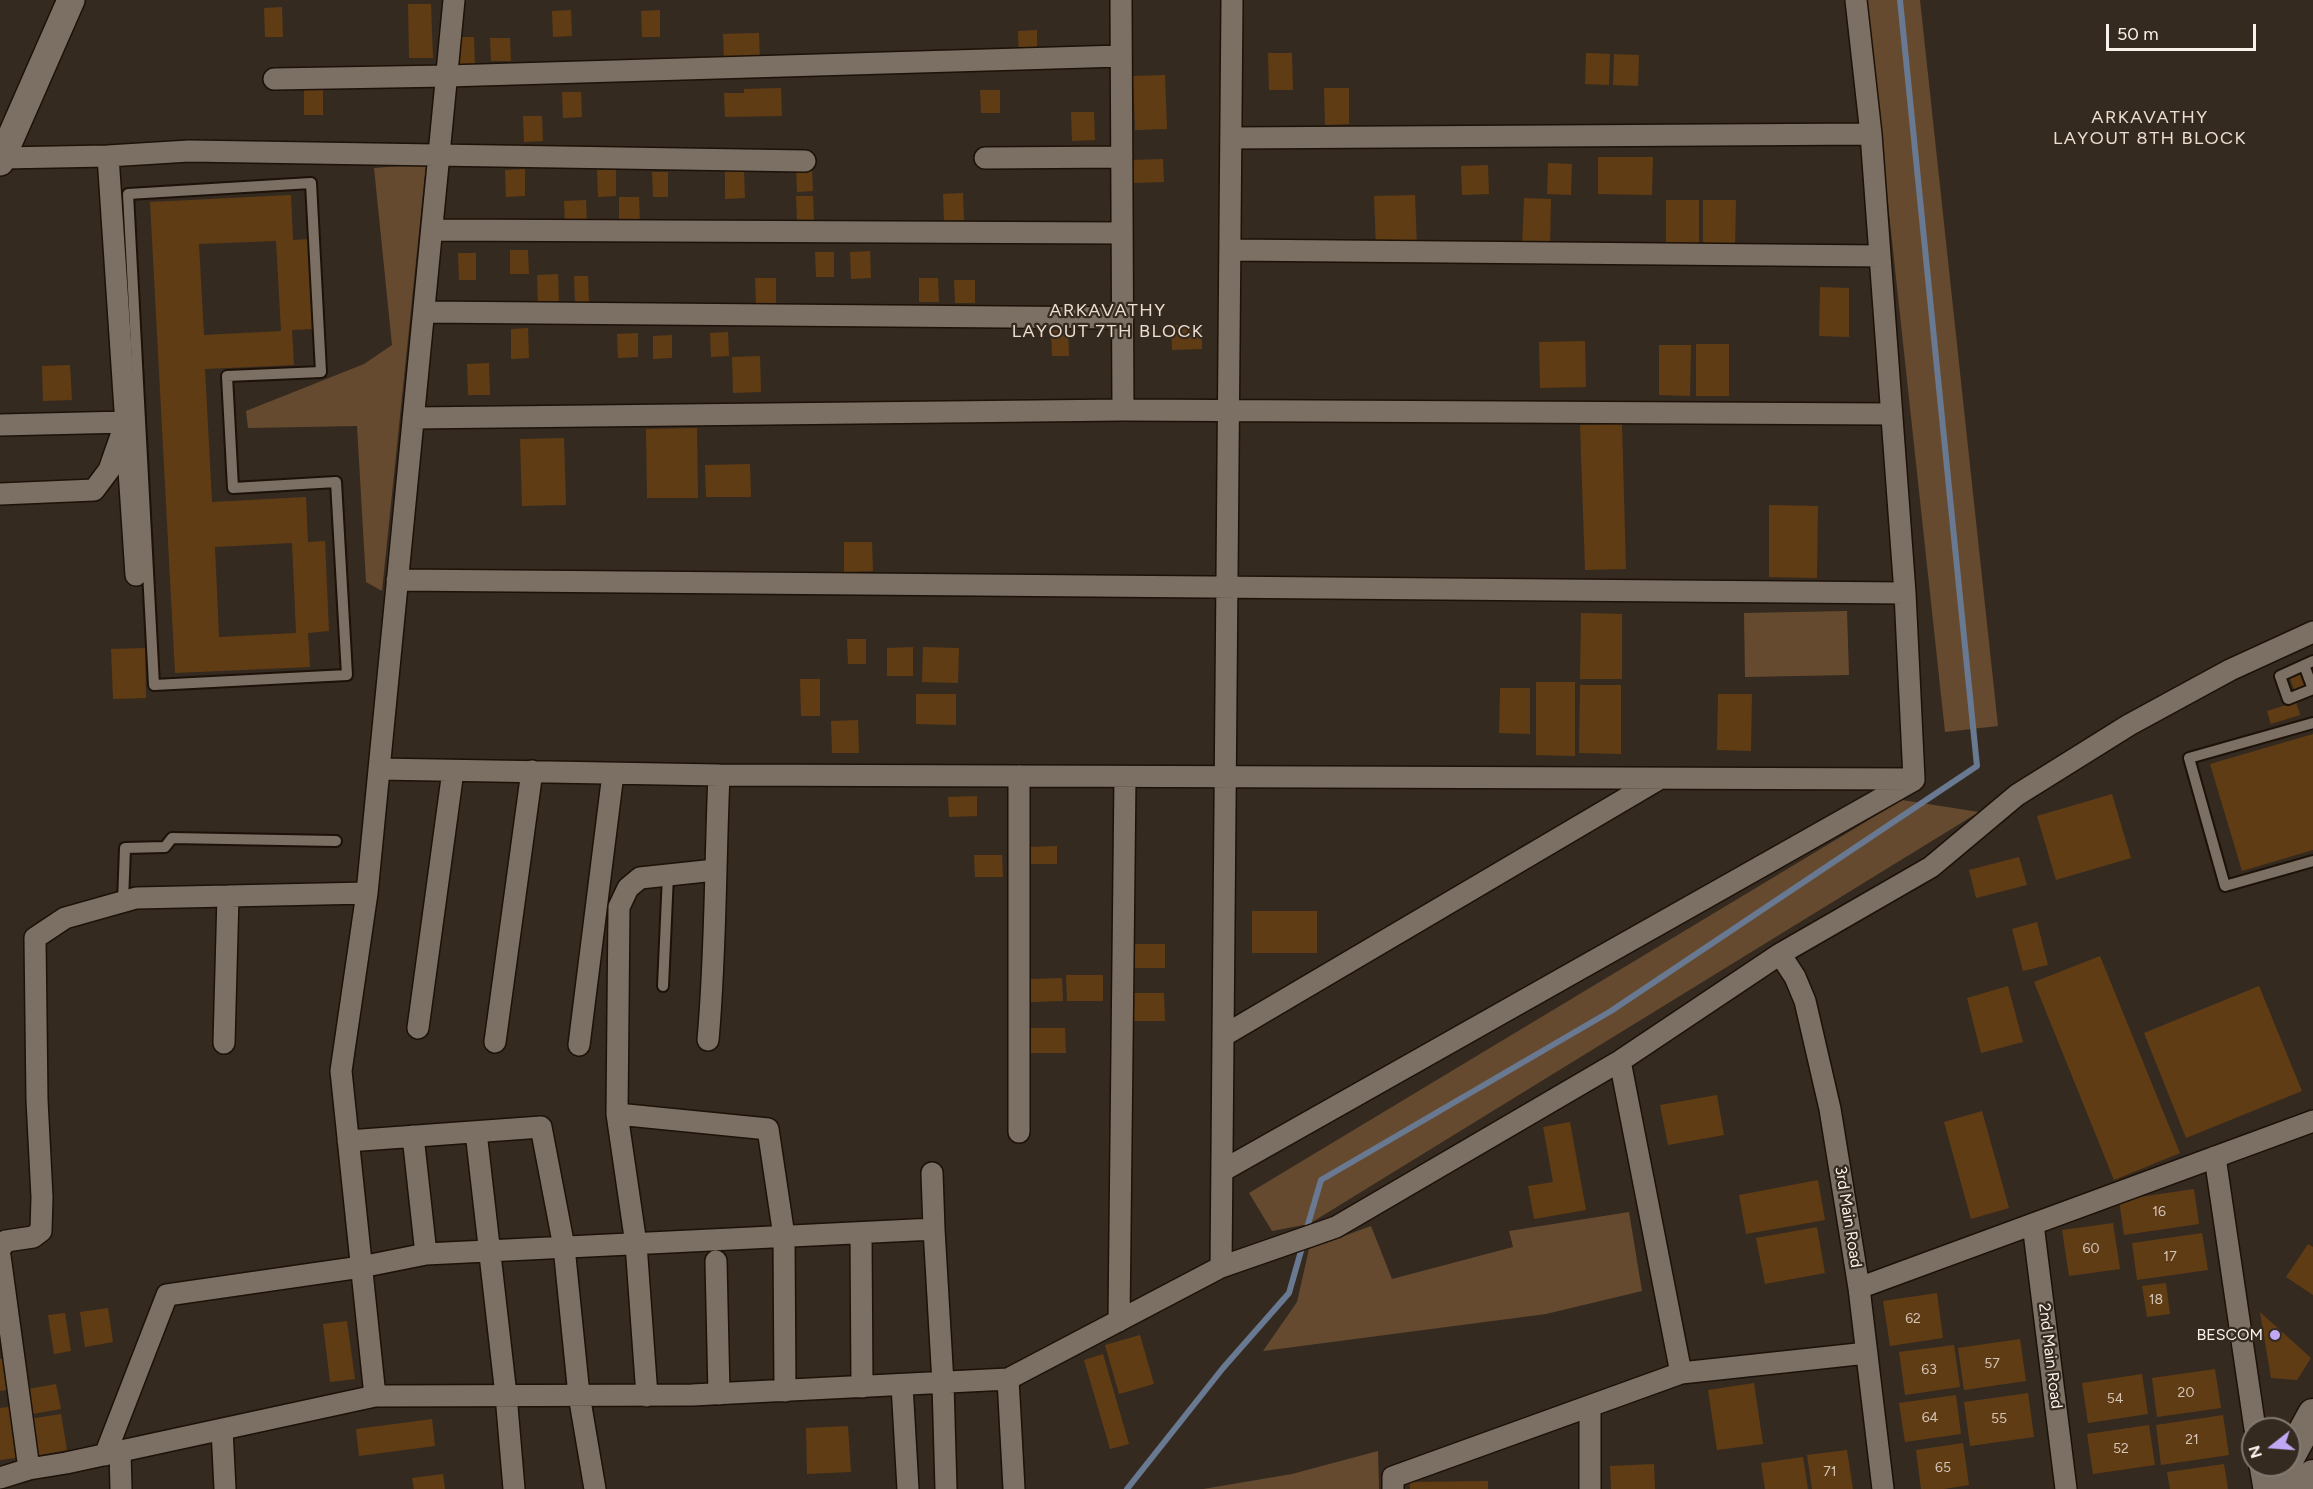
<!DOCTYPE html>
<style>
body{margin:0}
#map{position:relative;width:2313px;height:1489px;overflow:hidden;background:#352a1f;font-family:Figtree,sans-serif}
canvas{display:block}
.north{position:absolute;left:2241px;top:1417px;width:60px;height:60px;box-sizing:border-box;background:#352a1f;border:2px solid #837a71;border-radius:50%;rotate:253deg;font-size:16px;font-weight:700;line-height:24px;text-align:center;color:#f9f1eb}
.north::after{content:'';display:block;margin:auto;width:21px;height:27px;background:#c0a8f4;clip-path:polygon(50% 0,100% 100%,50% 72%,0 100%)}
.scale{position:absolute;left:2106px;top:24px;width:150px;height:27px;box-sizing:border-box;border:3px solid #f9f1eb;border-top:0;padding-left:8px;font-size:18px;line-height:21px;white-space:nowrap;color:#f9f1eb;-webkit-text-stroke:4px #352a1f;paint-order:stroke}
</style>
<div id="map">
<canvas width="2313" height="1489"></canvas>
<div class="north">N</div>
<div class="scale">50 m</div>
</div>
<script>
const c = document.querySelector('canvas').getContext('2d');
c.lineJoin = 'round';
function fill(path, color) { c.fillStyle = color; c.fill(path, 'evenodd'); }
function trace(path, color, width, dash) { c.strokeStyle = color; c.lineWidth = width; c.lineCap = dash ? 'butt' : 'round'; c.setLineDash(dash || []); c.stroke(path); }
function label(font, color, halo, rows, align = 'center') {
  c.font = font + ' Figtree,sans-serif'; c.lineWidth = 4.5; c.setLineDash([]); c.textBaseline = 'middle'; c.strokeStyle = halo; c.fillStyle = color; for (const [text, x, y, turn = 0] of rows) {
    c.save(); c.translate(x, y); c.rotate((+turn || 0) * Math.PI / 180); c.textAlign = isNaN(turn) ? turn : align; if (halo) c.strokeText(text, 0, 0); c.fillText(text, 0, 0); c.restore();
  }
}
fill(new Path2D(`
 M1866,0H1920L1998,726L1945,732Z
 M426,164L382,591L366,582L357,426L248,428L246,411L364,364L392,345L374,168Z
 M1847,611L1849,675L1745,677L1744,613Z
 M1902,800L1979,812L1309,1224L1272,1231L1249,1193Z
 M1629,1212L1642,1291L1546,1314L1263,1351L1297,1302L1309,1249L1371,1226L1392,1279L1513,1247L1509,1231Z
 M1378,1451L1379,1489H1203L1292,1474Z`), '#654a2f');
trace(new Path2D(`
 M1306,1231L1321,1180L1611,1011L1977,766L1900,0
 M1127,1489L1223,1368L1289,1293L1303,1244`), '#687991', 6);
fill(new Path2D(`
 M408,4H431L433,58H409Z
 M282,7L283,37H265L264,8Z
 M571,10L572,36L553,37L552,11Z
 M660,10V37H642L641,11Z
 M1037,30V56L1019,57L1018,31Z
 M759,33L760,60L724,61L723,34Z
 M454,37H474L475,65L455,66Z
 M490,38H510L511,61H491Z
 M1268,53H1292L1293,90H1269Z
 M1586,53L1610,54L1609,85L1585,84Z
 M1614,54L1639,55L1638,86L1613,85Z
 M1165,75L1167,129L1135,130L1133,76Z
 M781,88L782,116L725,117L724,93H744V89Z
 M1324,88H1349V124L1325,125Z
 M304,89H323V115H304Z
 M980,90H1000V113H981Z
 M562,92H581L582,117L563,118Z
 M1071,112H1094L1095,140L1072,141Z
 M523,116H542L543,141L524,142Z
 M1598,157H1653L1652,195L1598,194Z
 M1163,159L1164,182L1131,183V160Z
 M1548,163L1572,164L1571,195L1547,194Z
 M1488,165L1489,194L1462,195L1461,166Z
 M796,168H812L813,191L797,192Z
 M525,169V196L506,197L505,170Z
 M597,170H616V196L598,197Z
 M725,171H744L745,198L725,199Z
 M652,172H668V197H653Z
 M963,193L964,220L944,221L943,194Z
 M291,195L293,240L309,239L314,329L292,330L294,365L205,369L212,502L306,497L308,542L325,541L329,631L308,633L310,667L175,673L150,202ZM276,241L281,331L204,335L199,244ZM292,543L296,633L219,637L215,547Z
 M1415,195L1417,248H1376L1374,196Z
 M796,196H813L814,221H797Z
 M619,197H639L640,224L619,225Z
 M1524,198L1551,199L1550,247L1522,246Z
 M586,200L587,224L565,225L564,201Z
 M1666,200H1699V250H1666Z
 M1703,200H1736L1735,250L1703,249Z
 M510,250H528L529,274H510Z
 M870,251L871,278L851,279L850,252Z
 M815,252H834V277H816Z
 M458,253H476V280H459Z
 M558,274L559,301L538,302L537,275Z
 M574,276H588L589,302L575,303Z
 M755,278H776V303L756,304Z
 M919,278H938L939,302H919Z
 M954,280H975V303H955Z
 M1820,287L1849,288V337L1819,336Z
 M1171,325H1202V349L1172,350Z
 M528,328L529,358L511,359V329Z
 M1068,329L1069,356H1052L1051,330Z
 M728,332L729,356L711,357L710,333Z
 M638,333V357L618,358L617,334Z
 M672,335V358L653,359V336Z
 M1585,341L1586,387L1540,388L1539,342Z
 M1696,344H1729V396H1696Z
 M1659,345H1691L1690,396L1659,395Z
 M760,356L761,392L733,393L732,357Z
 M489,363L490,395H468L467,364Z
 M70,365L72,400L43,401L42,366Z
 M1622,424L1626,569L1585,570L1580,425Z
 M697,428L698,498H647L646,429Z
 M564,438L566,505L522,506L520,439Z
 M750,464L751,497H706L705,465Z
 M1769,505L1818,506L1817,578L1769,577Z
 M844,542H872L873,571L844,572Z
 M1581,613L1622,614V679H1580Z
 M847,639H866V664H848Z
 M913,647V676H887V648Z
 M923,647L959,648L958,683L922,682Z
 M145,648L146,698L113,699L111,649Z
 M2313,658V694L2298,700L2286,668Z
 M800,679H820V716H801Z
 M1536,682H1575V756L1536,755Z
 M1580,685H1621V754L1579,753Z
 M1500,688H1530V734L1499,733Z
 M916,694H956V725L916,724Z
 M1718,694H1752L1751,751L1717,750Z
 M2296,702L2300,715L2271,724L2267,711Z
 M858,720L859,753H832L831,721Z
 M2313,734V850L2242,871L2210,764Z
 M2112,794L2131,858L2056,880L2037,816Z
 M977,796V816L949,817L948,797Z
 M1057,846V864H1029V847Z
 M974,855H1002L1003,877H975Z
 M2019,857L2027,885L1976,898L1969,870Z
 M1252,911H1317V953H1252Z
 M2037,922L2048,965L2023,971L2012,929Z
 M1128,944H1165V968H1128Z
 M2100,956L2180,1153L2114,1180L2034,982Z
 M1066,975H1103V1001H1067Z
 M1062,978L1063,1001L1031,1002V979Z
 M2008,986L2023,1042L1981,1053L1967,998Z
 M2259,986L2302,1091L2186,1138L2144,1033Z
 M1126,993H1164L1165,1021H1127Z
 M1026,1028H1065L1066,1053H1026Z
 M1717,1095L1724,1135L1668,1145L1660,1105Z
 M1982,1111L2009,1208L1971,1219L1944,1122Z
 M1570,1122L1586,1210L1534,1219L1528,1186L1553,1182L1543,1127Z
 M1818,1180L1825,1220L1746,1234L1739,1195Z
 M2194,1189L2199,1224L2124,1235L2119,1200Z
 M2113,1223L2120,1269L2069,1276L2062,1230Z
 M1817,1227L1825,1273L1765,1284L1756,1238Z
 M2202,1233L2208,1270L2137,1280L2132,1243Z
 M2308,1244L2313,1247V1295L2286,1277Z
 M2166,1283L2170,1314L2147,1317L2142,1286Z
 M1937,1293L1943,1338L1890,1346L1883,1301Z
 M108,1308L113,1342L85,1347L80,1312Z
 M2260,1312L2311,1358L2297,1380L2271,1378Z
 M65,1313L71,1351L54,1354L48,1315Z
 M347,1321L355,1379L330,1382L323,1324Z
 M1140,1335L1154,1384L1119,1394L1105,1345Z
 M2020,1339L2026,1381L1964,1390L1958,1348Z
 M1954,1345L1960,1387L1905,1395L1899,1352Z
 M1103,1354L1129,1444L1110,1449L1084,1360Z
 M8,1358L13,1389L0,1391V1359Z
 M2215,1369L2221,1408L2157,1417L2152,1378Z
 M2142,1374L2148,1414L2088,1423L2082,1383Z
 M1754,1383L1763,1444L1717,1450L1708,1390Z
 M56,1384L61,1409L27,1415L23,1390Z
 M2028,1393L2034,1437L1970,1446L1964,1402Z
 M1956,1395L1961,1434L1905,1442L1899,1403Z
 M15,1406L23,1457L0,1460V1408Z
 M61,1414L67,1450L35,1456L29,1419Z
 M2223,1415L2229,1455L2161,1465L2156,1425Z
 M432,1419L435,1446L359,1456L356,1429Z
 M2149,1425L2155,1465L2093,1474L2087,1434Z
 M848,1426L851,1472L807,1474L806,1428Z
 M1963,1443L1969,1485L1944,1489H1921L1916,1450Z
 M1847,1450L1853,1489H1812L1807,1455Z
 M1803,1457L1808,1489H1765L1761,1463Z
 M1654,1464L1655,1489H1611L1610,1466Z
 M2224,1464L2228,1489H2170L2167,1472Z
 M443,1474L445,1489H414L412,1478Z
 M1488,1481V1489H1410V1482Z`), '#603c15');
const service = new Path2D(`
 M311,183L321,372L227,376L233,488L336,482L347,675L154,685L128,194Z
 M2304,665L2313,689L2288,699L2280,676L2313,661
 M2313,723L2189,758L2225,886L2313,861
 M123,902L125,848L165,847L172,838L336,841
 M663,986L668,875`);
const minor = new Path2D(`
 M1121,0L1123,410
 M1856,0L1871,134L1905,593L1914,779
 M274,79L447,76L1121,56
 M1231,138L1871,134
 M108,156L136,575
 M2,158L108,156L189,151L805,161
 M985,158L1122,157
 M432,230L1122,233
 M1231,250L1880,256
 M424,312L1123,318
 M413,418L1123,410L1891,414
 M0,425L126,422
 M0,494L94,490L109,470L123,430
 M397,580L1905,593
 M379,769L719,775L1914,779
 M1780,954L1795,977L1805,1001L1830,1109L1859,1288L1883,1489
 M418,1028L453,771
 M1223,1036L1659,779
 M708,1040C716,952 715,864 719,775
 M495,1042L532,771
 M224,1043L228,896
 M579,1045L613,774
 M1620,1061L1681,1373
 M617,1114L768,1129L784,1236L785,1391
 M476,1132L506,1395L514,1489
 M1019,1132V776
 M413,1136L426,1254
 M348,1141L541,1127L564,1247L579,1395L595,1489
 M2215,1157L2255,1429
 M1222,1171L1914,780
 M932,1173L934,1229
 M2033,1224L2066,1489
 M861,1233L862,1387
 M0,1249L6,1241L33,1237L41,1231L42,1197L37,1100L35,938L65,918L136,898L367,893
 M0,1256L29,1469
 M716,1261L719,1394
 M1221,1267L1232,0
 M1859,1288L2313,1121
 M1119,1321L1125,777
 M1008,1379L1014,1489
 M902,1385L908,1489
 M375,1396L341,1071L367,893L454,0
 M647,1396L636,1244L617,1114L619,907L628,888L640,878L715,870
 M1590,1406V1489
 M222,1429L225,1489
 M120,1451L121,1489
 M105,1455L167,1295L361,1267L426,1254L934,1229L943,1383L946,1489
 M2260,1465L2264,1489
 M0,1478L29,1469L66,1463L375,1396L692,1395L1008,1379L1221,1267L1336,1227L1620,1061L1780,954L1931,867L2017,795L2129,725L2230,670L2313,632
 M1393,1489V1477L1681,1373L1867,1353`);
const tertiary = new Path2D(`
 M0,162L71,0`);
const secondary = new Path2D(`
 M2289,1458L2313,1414
 M2276,1489L2286,1465
 M2305,1489L2313,1475`);
trace(service, '#1c1209', 14);
trace(minor, '#1c1209', 24);
trace(tertiary, '#1c1209', 30);
trace(secondary, '#1c1209', 33);
trace(service, '#7c6f63', 10);
trace(minor, '#7c6f63', 21);
trace(tertiary, '#7c6f63', 27);
trace(secondary, '#7c6f63', 30);
for (const [x, y, r, color] of [
 [2275,1335,6,"#c0a8f4"]
]) { const dot = new Path2D(); dot.arc(x, y, r, 0, 2 * Math.PI); c.fillStyle = color; c.fill(dot); trace(dot, '#352a1f', 2); }
label('14px', '#d3c4b6', null, [
 ["16",2159,1212],
 ["60",2091,1249],
 ["17",2170,1257],
 ["18",2156,1300],
 ["62",1913,1319],
 ["57",1992,1364],
 ["63",1929,1370],
 ["20",2186,1393],
 ["54",2115,1399],
 ["64",1930,1418],
 ["55",1999,1419],
 ["21",2192,1440],
 ["52",2121,1449],
 ["65",1943,1468],
 ["71",1830,1472]
]);
label('16px', '#f9f1eb', '#352a1f', [
 ["3rd Main Road",1848,1217,81],
 ["2nd Main Road",2050,1356,83]
]);
label('16px', '#f9f1eb', '#352a1f', [
 ["BESCOM",2263,1335]
], 'right');
c.letterSpacing = '1.5px';
label('18px', '#edded1', '#352a1f', [
 ["ARKAVATHY",2150,118],
 ["LAYOUT 8TH BLOCK",2150,139],
 ["ARKAVATHY",1108,311],
 ["LAYOUT 7TH BLOCK",1108,332]
]);
c.letterSpacing = '0px';
</script>
